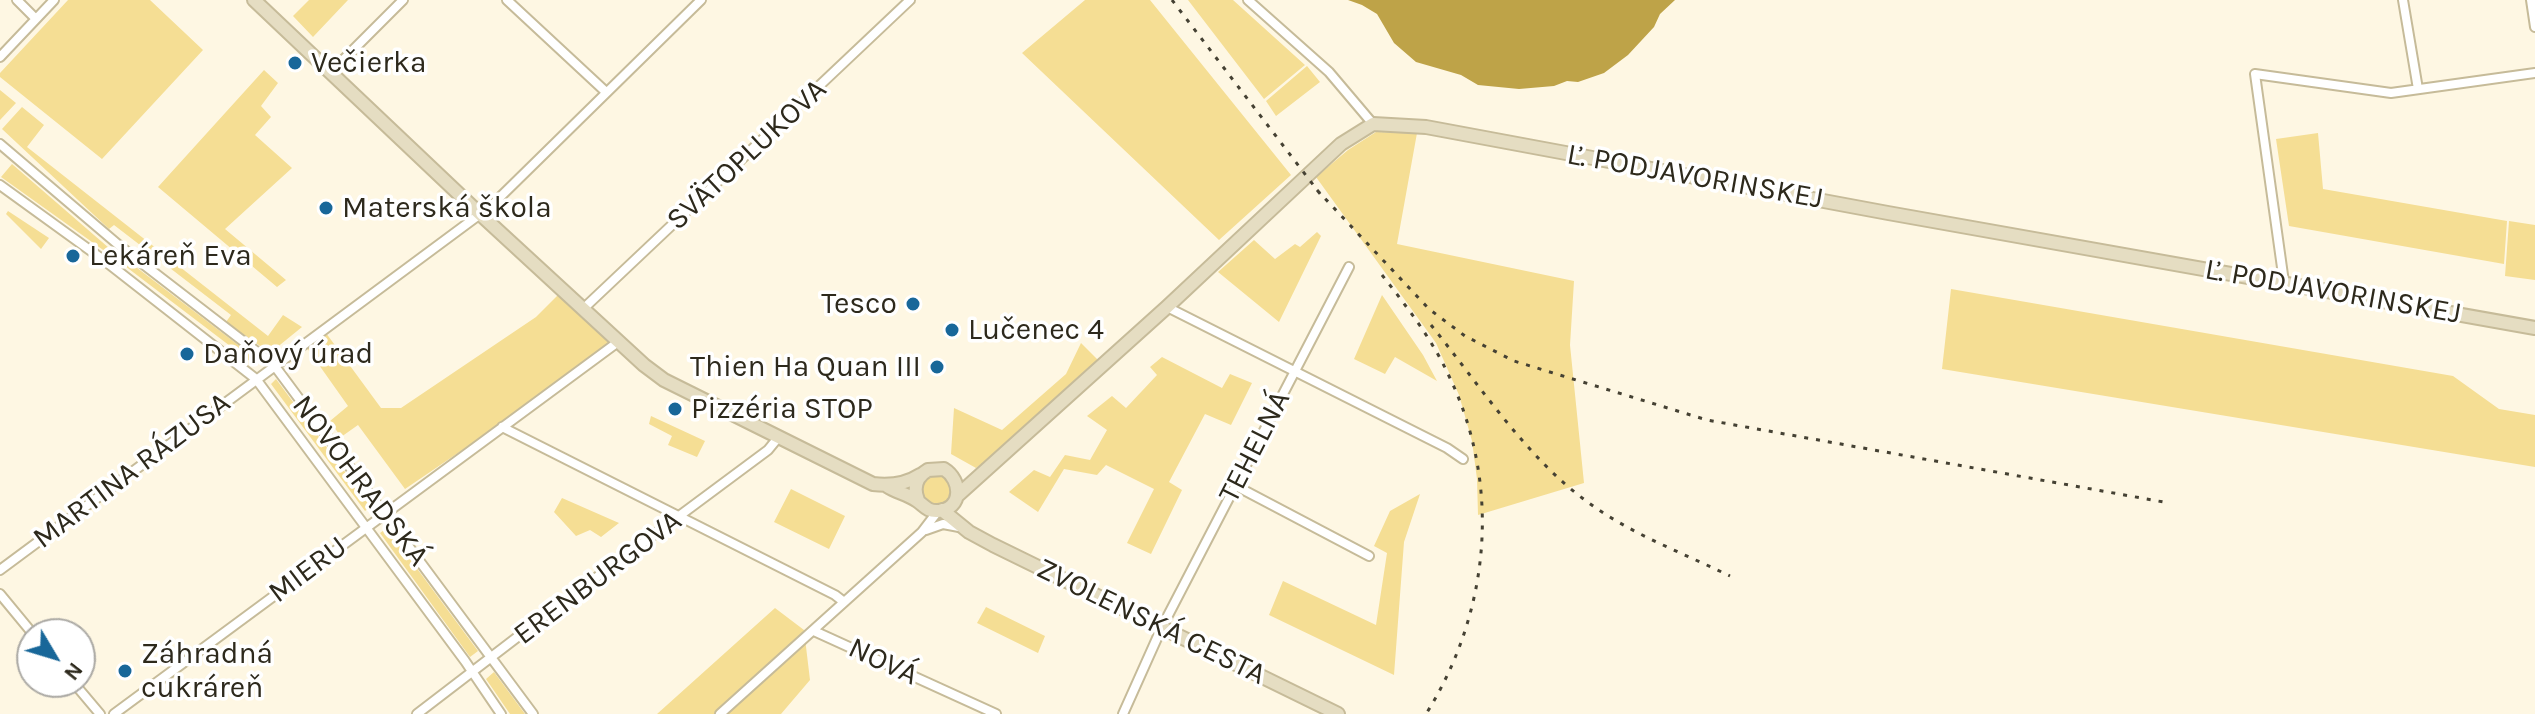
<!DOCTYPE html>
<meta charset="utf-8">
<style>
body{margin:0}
#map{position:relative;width:2535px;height:714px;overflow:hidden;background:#fef7e3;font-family:Karla,sans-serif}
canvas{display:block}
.north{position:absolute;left:16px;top:618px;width:80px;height:80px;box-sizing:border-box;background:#fff;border:2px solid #aba9a4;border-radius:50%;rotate:128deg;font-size:22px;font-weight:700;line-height:32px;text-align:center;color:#2d291c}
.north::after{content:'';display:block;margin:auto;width:28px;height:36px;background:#186799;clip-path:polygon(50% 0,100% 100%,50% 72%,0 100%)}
</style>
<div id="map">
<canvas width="2535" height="714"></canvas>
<div class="north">N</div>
</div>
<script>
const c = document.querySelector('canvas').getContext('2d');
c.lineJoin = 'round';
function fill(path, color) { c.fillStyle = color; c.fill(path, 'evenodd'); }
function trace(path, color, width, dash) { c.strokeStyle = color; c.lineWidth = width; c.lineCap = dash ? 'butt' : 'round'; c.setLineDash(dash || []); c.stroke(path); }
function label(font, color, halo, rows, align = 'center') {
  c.font = font + ' Karla,sans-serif'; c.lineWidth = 7; c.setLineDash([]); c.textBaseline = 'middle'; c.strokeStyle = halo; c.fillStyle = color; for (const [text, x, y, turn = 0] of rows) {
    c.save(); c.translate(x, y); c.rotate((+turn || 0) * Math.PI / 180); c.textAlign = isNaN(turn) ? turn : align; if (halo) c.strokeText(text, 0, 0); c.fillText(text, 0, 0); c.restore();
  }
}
fill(new Path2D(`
 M68,0H150L203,50L102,159L0,77V73Z
 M309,0H348L313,37L293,16Z
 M1085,0H1150L1291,175L1219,240L1022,53Z
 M1188,0H1233L1305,65L1264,99Z
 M1307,66L1320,82L1276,116L1266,101Z
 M264,70L278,83L261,106L271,117L255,135L292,168L225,229L286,280L277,287L158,187Z
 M0,90L16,103L0,120Z
 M22,107L44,125L27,147L268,336L283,315L302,327L270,353L226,322L231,315L114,225L109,229L2,129Z
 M1376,132L1417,133L1397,244L1574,281L1570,345L1584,483L1478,515L1477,479L1472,441L1459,395L1436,343L1316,177L1348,150Z
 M2318,133L2323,189L2507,221L2504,264L2289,226L2276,139Z
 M12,164L109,248L106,252L1,177Z
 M8,211L49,238L41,249L6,214Z
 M2509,221L2535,225V280L2505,276Z
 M1317,232L1321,236L1279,322L1218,272L1254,240L1275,259L1295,244L1300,247Z
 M128,261L258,360L255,365L125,266Z
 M1951,289L2453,376L2499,409L2535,415V467L1942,369Z
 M558,295L614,347L405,489L358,425L341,437L330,421L348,406L307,348L326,333L381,408H401L536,317Z
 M1382,295L1423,355L1437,381L1395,357L1385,374L1354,359Z
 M1081,343L1098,360L996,454L976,468L951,454L954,408L1002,430L1066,374Z
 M1162,357L1222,388L1230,374L1252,383L1231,425L1205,414L1169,482L1182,490L1151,554L1127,543L1154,489L1106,465L1097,475L1064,469L1038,512L1009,492L1034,470L1050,477L1065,455L1090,460L1107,430L1087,416L1112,396L1126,408L1157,375L1150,367Z
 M276,379L371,507L365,511L271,384Z
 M651,416L705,441L697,457L668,445L672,436L649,424Z
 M923 490a14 14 0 1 1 28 0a14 14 0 1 1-28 0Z
 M791,489L845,516L829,549L774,522Z
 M1420,494L1404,542L1394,675L1269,615L1283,581L1376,625L1387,553L1374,546L1390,511Z
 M562,498L619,523L601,537L590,530L576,536L554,512Z
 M387,528L478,651L470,657L380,533Z
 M986,607L1045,636L1038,653L977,623Z
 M775,608L804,630L810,680L781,714H657Z
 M494,672L525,714H510L486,679Z`), '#f5de94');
fill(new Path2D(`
 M1348,0H1675L1660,14L1654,27L1628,55L1604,73L1578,82L1567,81L1554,86L1519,89L1478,85L1461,75L1416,62L1394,43L1377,14L1362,5Z`), '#bea348');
const street = new Path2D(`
 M17,0L36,19
 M507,0L606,92
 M1248,0L1329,72L1373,124
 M2403,0L2418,89
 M2531,0L2535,27
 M0,57L54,0
 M331,72L403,0
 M0,144L121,247L274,365L533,714
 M0,185L109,264L256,379L465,661L501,714
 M2284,282L2255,74L2391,93L2535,73
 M1167,307L1447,448L1463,459
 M583,309L910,0
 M502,427L835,595L844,602
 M1236,486L1369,556
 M926,530L943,524L959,527
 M0,570L491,206L701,0
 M0,594L33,634
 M814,631L996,714
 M73,682L100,714
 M114,714L618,342
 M417,714L554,609L768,450L777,439
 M720,714L922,532L938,511
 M1123,714L1162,627L1349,267`);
const secondary = new Path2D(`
 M254,0L480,214L644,365L664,380L873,484C889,486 906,484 920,475
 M887,486C896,492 907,494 916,500C923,504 927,512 938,511C963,509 962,480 944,469L928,470C916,477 913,488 918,500
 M957,496L1167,307L1341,144L1373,124L1426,127L1888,213L2535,328
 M942,510L969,532L993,545L1338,714`);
trace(street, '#c6bb99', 12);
trace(secondary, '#c6bb99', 16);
trace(street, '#fff', 8);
trace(secondary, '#e5ddc2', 12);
trace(new Path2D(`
 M1172,0L1324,199
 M1317,190L1429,309L1465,336L1514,361L1707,420L2169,503
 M1382,275C1407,307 1432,339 1449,376C1502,486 1490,612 1426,714
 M1431,325C1478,383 1528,460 1589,503C1631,534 1683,553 1730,576`), '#454133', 3, [4, 8]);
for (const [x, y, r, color] of [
 [295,63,8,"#186799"],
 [326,208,8,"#186799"],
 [73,256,8,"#186799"],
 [913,304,8,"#186799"],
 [952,330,8,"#186799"],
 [187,354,8,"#186799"],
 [937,367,8,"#186799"],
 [675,409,8,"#186799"],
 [125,671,8,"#186799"]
]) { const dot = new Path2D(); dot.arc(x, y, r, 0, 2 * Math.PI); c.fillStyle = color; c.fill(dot); trace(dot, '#fff', 3); }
label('30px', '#2d291c', '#fff', [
 ["Večierka",311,63],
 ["Materská škola",342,208],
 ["Lekáreň Eva",89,256],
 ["Tesco",897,304,"right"],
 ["Lučenec 4",968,330],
 ["Daňový úrad",203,354],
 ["Thien Ha Quan III",921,367,"right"],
 ["Pizzéria STOP",691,409],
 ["Záhradná",141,654],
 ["cukráreň",141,688]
], 'left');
label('30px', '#2d291c', '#fff', [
 ["SVÄTOPLUKOVA",747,155,-43],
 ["Ľ. PODJAVORINSKEJ",1695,177,10],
 ["Ľ. PODJAVORINSKEJ",2333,292,10],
 ["TEHELNÁ",1255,447,-63],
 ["MARTINA RÁZUSA",132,471,-37],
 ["NOVOHRADSKÁ",360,481,53],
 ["MIERU",308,570,-37],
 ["ERENBURGOVA",598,578,-37],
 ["ZVOLENSKÁ CESTA",1151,622,26],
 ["NOVÁ",883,662,25]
]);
</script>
